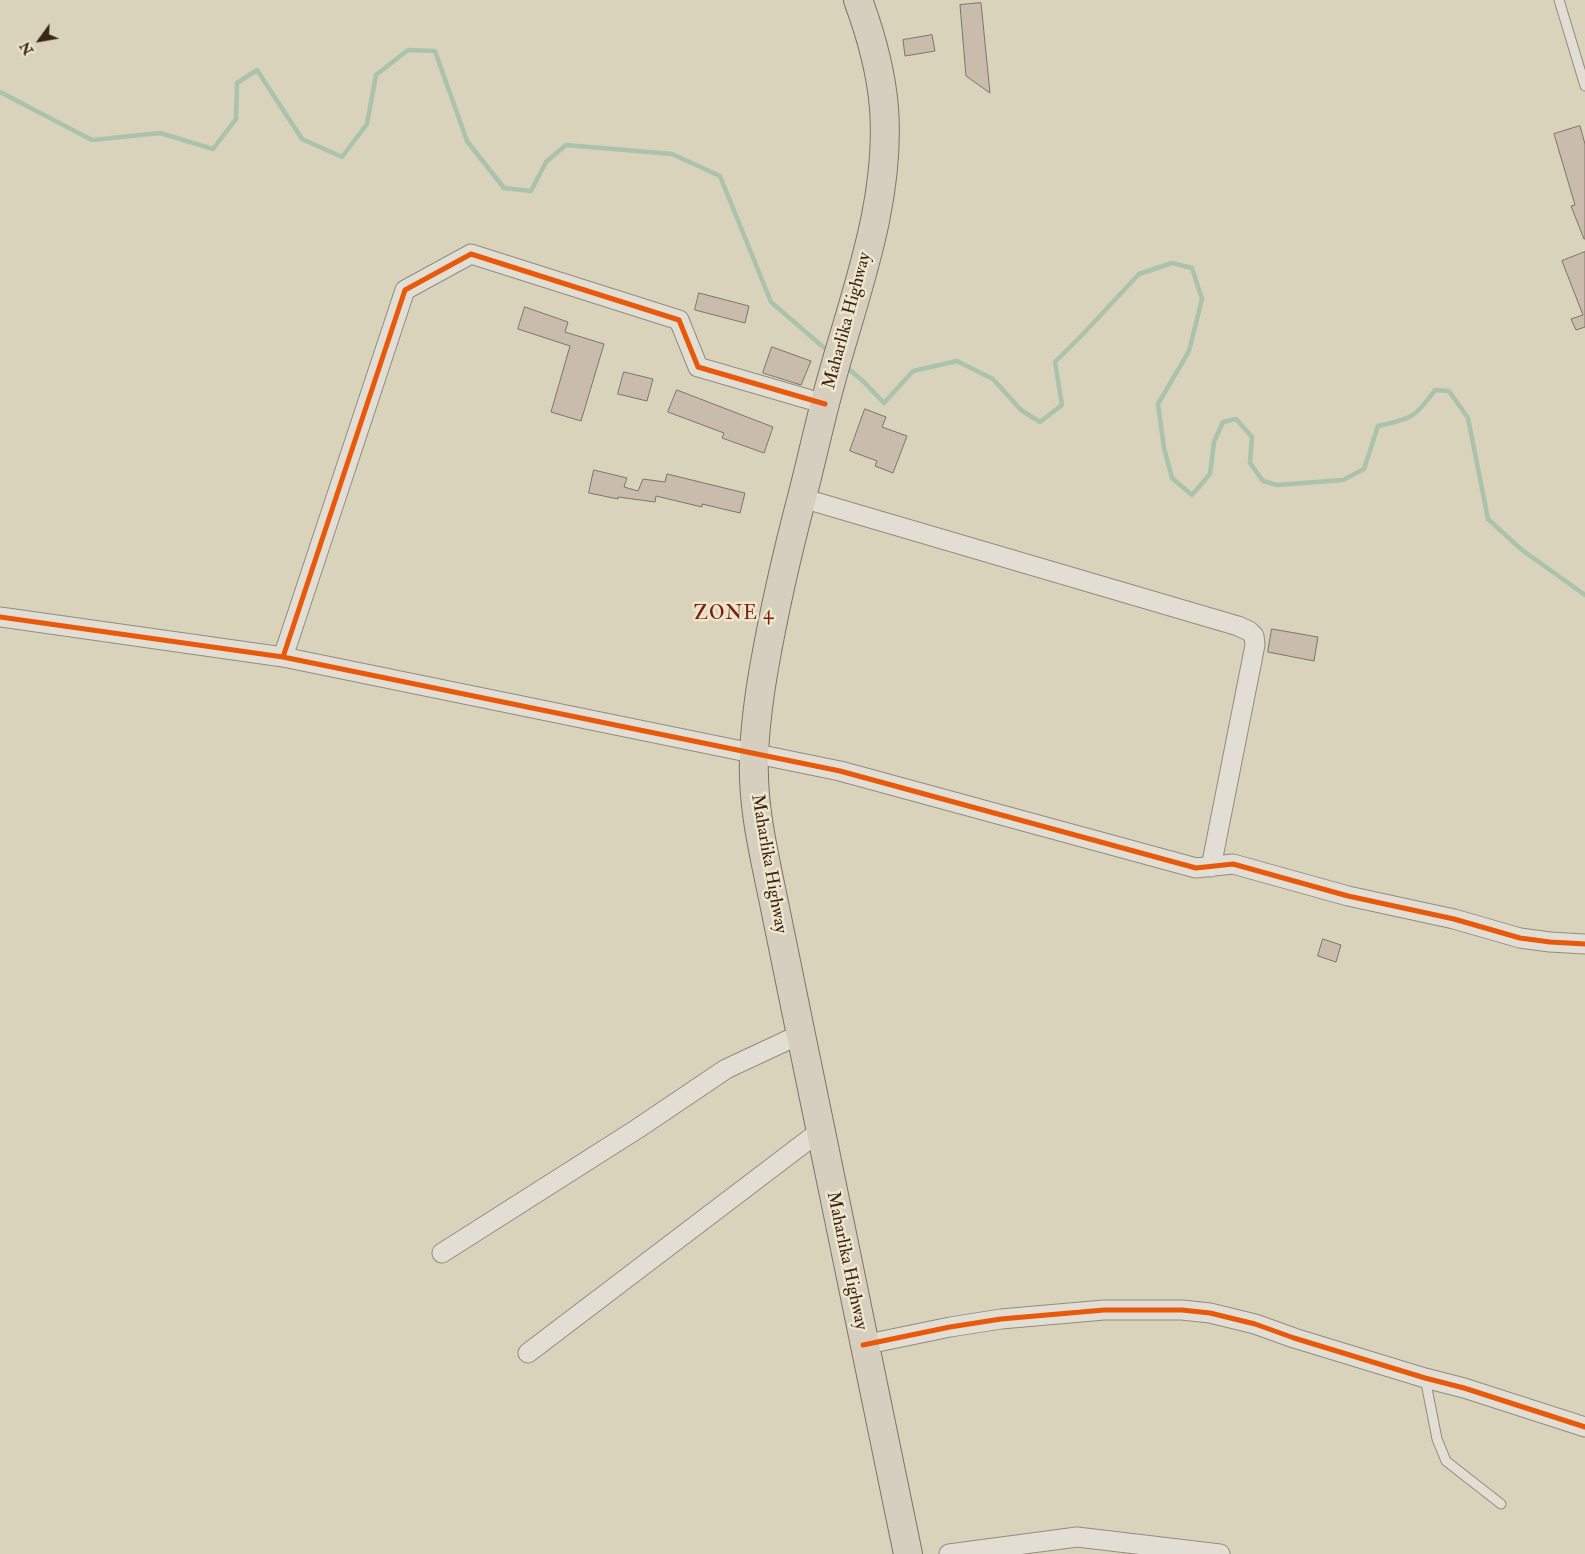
<!DOCTYPE html>
<style>
body{margin:0}
#map{position:relative;width:1585px;height:1554px;overflow:hidden;background:#d9d3bc;font-family:"IM FELL Double Pica",serif}
canvas{display:block}
.north{position:absolute;left:15px;top:15px;width:50px;height:50px;-webkit-text-stroke:4px #efe6cb;paint-order:stroke;rotate:238deg;font-size:14px;font-weight:700;line-height:20px;text-align:center;color:#3a2618}
.north::after{content:'';display:block;margin:auto;width:18px;height:22px;background:#3a2618;clip-path:polygon(50% 0,100% 100%,50% 72%,0 100%)}
</style>
<div id="map">
<canvas width="1585" height="1554"></canvas>
<div class="north">N</div>
</div>
<script>
const c = document.querySelector('canvas').getContext('2d');
c.lineJoin = 'round';
function trace(path, color, width, dash) { c.strokeStyle = color; c.lineWidth = width; c.lineCap = dash ? 'butt' : 'round'; c.setLineDash(dash || []); c.stroke(path); }
function fill(path, color) { c.fillStyle = color; c.fill(path, 'evenodd'); }
function label(font, color, halo, rows, align = 'center') {
  c.font = font + ' "IM FELL Double Pica",serif'; c.lineWidth = 5; c.setLineDash([]); c.textBaseline = 'middle'; c.strokeStyle = halo; c.fillStyle = color; for (const [text, x, y, turn = 0] of rows) {
    c.save(); c.translate(x, y); c.rotate((+turn || 0) * Math.PI / 180); c.textAlign = isNaN(turn) ? turn : align; if (halo) c.strokeText(text, 0, 0); c.fillText(text, 0, 0); c.restore();
  }
}
trace(new Path2D(`
 M0,92L92,140L160,133L213,149L236,119L237,83L257,70L302,139L342,157L367,124L376,75L408,50L435,51L467,141L504,188L531,191L546,162L566,145L672,154L720,176L771,302L829,352
 M844,365L864,382L884,403L913,371L957,361L993,379L1021,410L1040,422L1062,405L1055,362L1083,334L1139,274L1172,263L1192,268L1202,299L1189,351L1158,404L1164,448L1172,478L1192,495L1210,474L1214,442L1223,422L1236,419L1252,437L1250,463L1263,481L1277,485L1343,480L1364,469L1378,426C1411,419 1416,417 1435,390L1449,391L1468,418L1488,519L1522,550L1585,595`), '#abc2ad', 4.5);
const building = new Path2D(`
 M981,3L990,93L966,76L960,5Z
 M932,35L935,51L905,56L903,40Z
 M1580,126L1585,144V239H1584L1571,206L1575,205L1554,134Z
 M1585,252V327L1576,330L1571,319L1583,315L1562,261Z
 M699,293L749,306L745,323L695,310Z
 M525,307L568,322L565,332L604,344L581,421L551,412L570,346L518,329Z
 M772,347L811,361L801,385L763,373Z
 M624,372L653,379L647,401L618,394Z
 M677,390L773,427L764,453L722,438L724,433L668,412Z
 M865,409L886,417L882,427L907,436L893,473L875,466L877,461L850,451Z
 M594,470L627,478L624,487L638,491L643,479L665,482L667,474L745,493L740,513L702,504V507L656,496L655,502L618,497V499L589,493Z
 M1272,629L1318,637L1314,661L1268,652Z
 M1323,939L1341,945L1336,962L1318,956Z`);
fill(building, '#c9bcac');
trace(building, '#7c7568', 1);
const lane = new Path2D(`
 M1559,0L1585,86
 M1425,1378L1437,1439L1446,1461L1501,1504`);
const street = new Path2D(`
 M802,498L1238,626L1249,631L1254,636L1255,645L1211,867
 M0,617L283,657L840,771L1196,868L1233,864L1348,896L1454,919L1520,938L1550,942L1585,944
 M283,657L405,290L471,254L679,320L698,367L825,404
 M442,1253L637,1129L726,1069L801,1034
 M863,1345L950,1327L1001,1319L1104,1310H1182L1210,1313L1255,1324L1294,1338L1425,1378L1464,1388L1585,1427
 M528,1353L820,1131
 M949,1554L1077,1537L1220,1554`);
const highway = new Path2D(`
 M858,0C871,35 881,71 884,108C891,202 855,293 831,381C820,420 812,459 802,497C787,554 774,611 764,668C759,697 755,726 754,756C752,804 763,850 773,898C782,942 791,986 800,1030C836,1205 871,1380 908,1554`);
trace(lane, '#928c7e', 11);
trace(street, '#928c7e', 21);
trace(highway, '#7c7568', 30);
trace(lane, '#e2ded3', 9);
trace(street, '#e2ded3', 19);
trace(highway, '#d6cfbf', 28);
trace(new Path2D(`
 M0,617L283,657L840,771L1196,868L1233,864L1348,896L1454,919L1520,938L1550,942L1585,944
 M283,657L405,290L471,254L679,320L698,367L825,404
 M863,1345L950,1327L1001,1319L1104,1310H1182L1210,1313L1255,1324L1294,1338L1425,1378L1464,1388L1585,1427`), '#e8590c', 5);
label('18px', '#3a2618', '#efe6cb', [
 ["Maharlika Highway",848,321,-75],
 ["Maharlika Highway",768,864,80],
 ["Maharlika Highway",846,1261,78]
]);
c.letterSpacing = '1px';
label('19px', '#7a1f14', '#efe6cb', [
 ["ZONE 4",734,615]
]);
c.letterSpacing = '0px';
</script>
